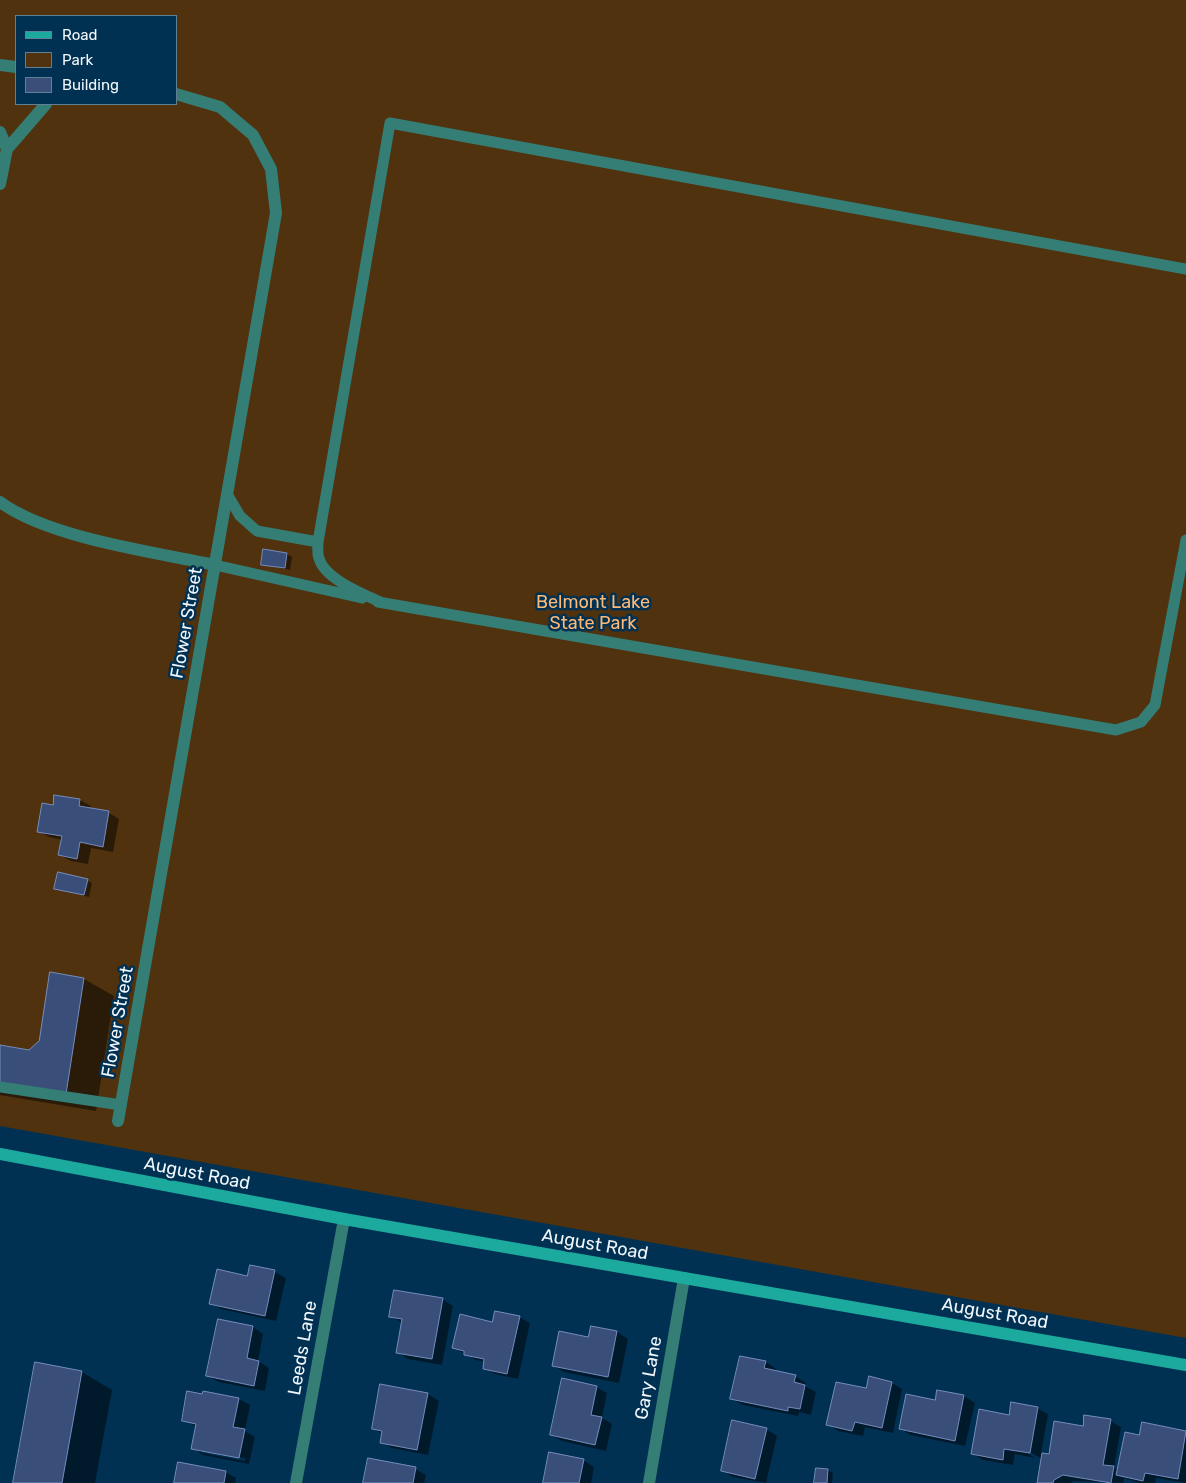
<!DOCTYPE html>
<style>
body{margin:0}
#map{position:relative;width:1186px;height:1483px;overflow:hidden;background:#003153;font-family:Rubik,sans-serif}
canvas{display:block}
.legend{position:absolute;left:15px;top:15px;width:162px;height:90px;box-sizing:border-box;background:#003153;border:1px solid #608096;margin:0;padding:6px 9px;list-style:none;font-size:15px;color:#f1f6fa}
.legend li{display:flex;align-items:center;gap:10px;height:25px}
.legend b{width:25px;border:1px solid #608096}
</style>
<div id="map">
<canvas width="1186" height="1483"></canvas>
<ul class="legend">
<li><b style="height:6px;background:#1caa9e"></b>Road</li>
<li><b style="height:14px;background:#50320f"></b>Park</li>
<li><b style="height:14px;background:#3a4e7a"></b>Building</li>
</ul>
</div>
<script>
const c = document.querySelector('canvas').getContext('2d');
c.lineJoin = 'round';
function fill(path, color) { c.fillStyle = color; c.fill(path, 'evenodd'); }
function trace(path, color, width, dash) { c.strokeStyle = color; c.lineWidth = width; c.lineCap = dash ? 'butt' : 'round'; c.setLineDash(dash || []); c.stroke(path); }
function label(font, color, halo, rows, align = 'center') {
  c.font = font + ' Rubik,sans-serif'; c.lineWidth = 5; c.setLineDash([]); c.textBaseline = 'middle'; c.strokeStyle = halo; c.fillStyle = color; for (const [text, x, y, turn = 0] of rows) {
    c.save(); c.translate(x, y); c.rotate((+turn || 0) * Math.PI / 180); c.textAlign = isNaN(turn) ? turn : align; if (halo) c.strokeText(text, 0, 0); c.fillText(text, 0, 0); c.restore();
  }
}
fill(new Path2D(`
 M0,0H1186V1338L0,1126ZM16,16H176V104H16Z`), '#50320f');
fill(new Path2D(`
 M287,554L292,557L290,570L262,564Z
 M55,796L80,800L91,806L90,809L109,813L119,819L113,852L91,848L88,864L71,861L60,855L62,840L49,837L38,831L54,807Z
 M87,880L92,883L89,897L56,888Z
 M51,973L84,979L114,996L96,1111L0,1095V1046L29,1051L40,1041Z
 M251,1266L275,1272L286,1278L276,1321L221,1309L211,1303L248,1277Z
 M442,1299L453,1306L442,1365L408,1359L397,1352L402,1323L390,1316Z
 M519,1317L530,1323L518,1379L495,1374L484,1368L485,1362L476,1360L454,1348L493,1323Z
 M253,1327L263,1334L258,1361L269,1368L265,1391L219,1382L208,1376Z
 M592,1327L617,1332L628,1339L619,1383L564,1372L554,1366L589,1338Z
 M741,1357L766,1362L776,1369V1372L795,1376L806,1383L805,1386L816,1392L811,1415L799,1412L798,1416L743,1405L732,1399Z
 M36,1364L82,1372L112,1390L95,1483H14Z
 M892,1383L902,1389L893,1433L865,1427L863,1436L838,1431L828,1424L867,1390Z
 M381,1385L428,1394L439,1401L428,1455L392,1448L382,1442L383,1434L373,1429Z
 M596,1387L607,1393L602,1418L612,1424L606,1451L562,1441L551,1435Z
 M938,1391L964,1396L975,1403L965,1446L911,1435L900,1429L936,1402Z
 M204,1392L239,1399L250,1405L245,1431L255,1437L249,1464L203,1455L193,1448L197,1427L183,1420ZM202,1450L245,1458V1461L202,1453Z
 M1037,1408L1048,1414L1041,1454L1050,1455L1084,1427L1110,1421L1121,1427L1114,1468L1118,1470L1140,1437L1143,1424L1186,1432V1483L1156,1478L1155,1483H1139L1124,1478L1123,1483L1074,1481L1070,1483H1038L1042,1459L1025,1449L1024,1451L1035,1458L1015,1454L1013,1465L983,1460L972,1453L1010,1416Z
 M766,1429L777,1436L766,1483L733,1477L722,1470Z
 M583,1460L594,1467L591,1483H544Z
 M415,1469L426,1475L424,1483H364Z
 M828,1470L833,1473L832,1483H816Z
 M225,1472L236,1478L235,1483H175Z`), '#0007');
const building = new Path2D(`
 M263,549L287,553L285,568L261,565Z
 M54,795L80,799L79,806L109,811L103,847L80,842L77,859L58,855L62,836L37,832L42,803L53,805Z
 M58,872L88,879L84,895L54,889Z
 M50,972L84,978L66,1094L0,1083V1045L29,1050L39,1041Z
 M250,1265L275,1270L265,1316L209,1304L217,1269L247,1276Z
 M394,1290L443,1298L432,1359L396,1353L402,1319L389,1317Z
 M495,1311L520,1316L507,1374L483,1369L484,1359L464,1355V1351L452,1348L460,1314L492,1322Z
 M218,1319L253,1326L247,1358L259,1361L254,1386L206,1376Z
 M591,1326L617,1331L608,1377L552,1366L559,1331L588,1337Z
 M740,1356L766,1361L764,1368L796,1375L794,1382L805,1385L800,1409L788,1407V1411L730,1399Z
 M35,1362L82,1371L62,1483H13Z
 M869,1376L892,1382L882,1428L855,1422L852,1431L826,1425L836,1382L866,1388Z
 M562,1378L597,1386L591,1415L602,1417L595,1445L550,1435Z
 M380,1384L428,1393L417,1450L380,1443L382,1431L372,1429Z
 M937,1390L964,1395L955,1441L899,1429L906,1394L935,1400Z
 M187,1391L202,1394L203,1391L239,1398L233,1427L245,1429L239,1458L191,1449L196,1424L182,1421Z
 M1011,1402L1038,1407L1030,1453L1004,1449L1003,1460L971,1454L979,1409L1009,1415Z
 M1084,1415L1111,1419L1103,1465L1114,1466L1111,1483L1063,1475L1054,1480L1053,1483H1037L1042,1453L1049,1454L1054,1421L1083,1426Z
 M732,1420L767,1428L755,1479L721,1471Z
 M1142,1422L1186,1431L1178,1479L1145,1473L1143,1481L1116,1475L1125,1432L1139,1435Z
 M549,1452L584,1459L579,1483H543Z
 M368,1458L416,1467L413,1483H363Z
 M178,1462L226,1471L224,1483H174Z
 M816,1468L828,1469L827,1483H814Z`);
fill(building, '#3a4e7a');
trace(building, '#758cbd', 1);
trace(new Path2D(`
 M227,494L240,516L257,531L318,542
 M215,565L362,598
 M378,602L1116,730L1141,722L1155,705L1186,540
 M383,603C365,595 324,579 319,558C317,554 318,547 318,542L390,123L1186,269
 M0,1087L121,1105`), '#347e76', 11);
trace(new Path2D(`
 M0,65L16,67
 M0,132L7,149
 M0,184L7,149L46,104
 M0,502C49,538 154,552 215,565
 M118,1121L276,213L271,169L253,135L220,107L176,94
 M296,1483L344,1219
 M649,1483L684,1278`), '#347e76', 12);
trace(new Path2D(`
 M0,1154L344,1219L1186,1365`), '#1caa9e', 12);
label('18px', '#feb974', '#003153', [
 ["Belmont Lake",593,603],
 ["State Park",593,624]
]);
label('18px', '#f1f6fa', '#003153', [
 ["Flower Street",187,623,-80],
 ["Flower Street",118,1022,-80],
 ["August Road",197,1174,11],
 ["August Road",595,1245,10],
 ["August Road",995,1314,10],
 ["Leeds Lane",303,1348,-80],
 ["Gary Lane",649,1378,-80]
]);
</script>
